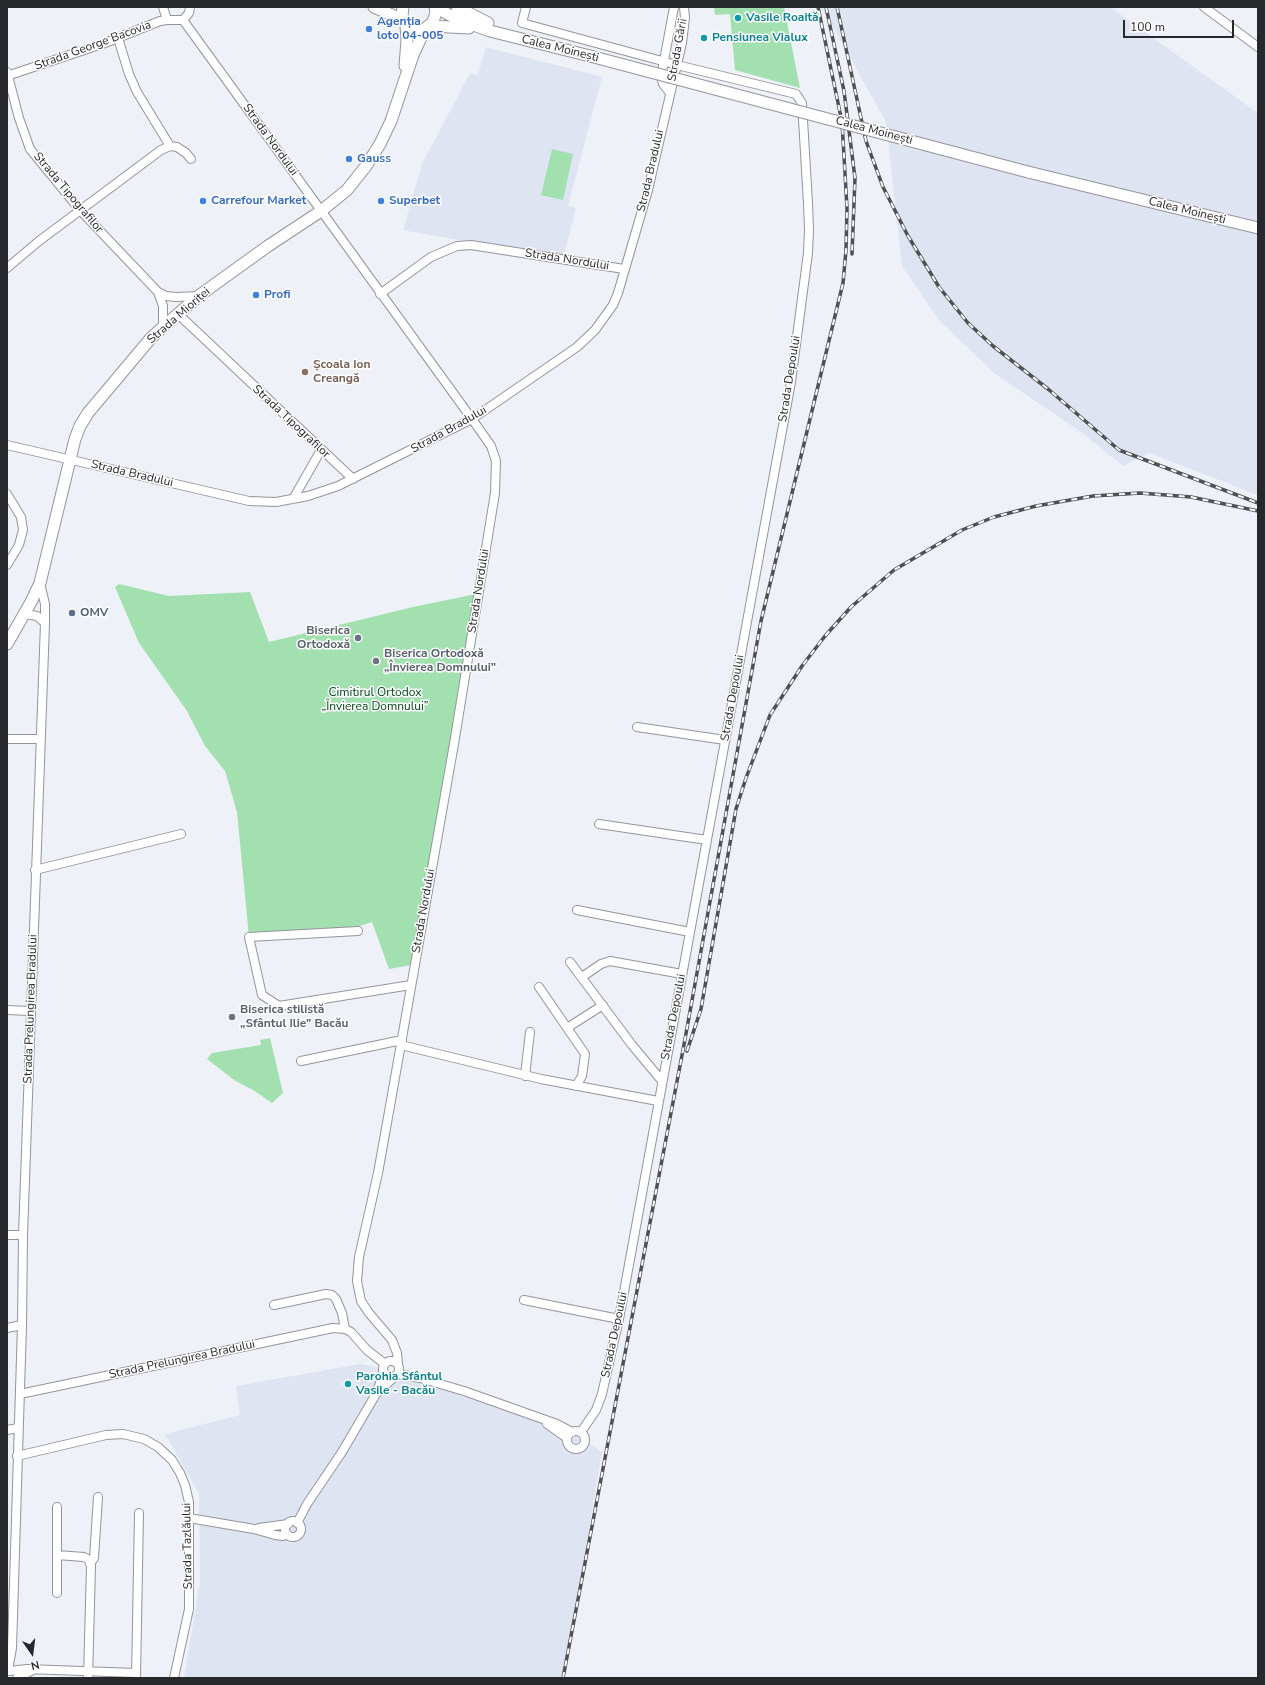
<!DOCTYPE html>
<html>
<head>
<meta charset="utf-8">
<style>
	body { margin:0 }
	#map { position:relative; width:1265px; height:1685px; overflow:hidden; background:#eef1f8; font-family:"Nunito Sans",sans-serif }
	canvas { display:block }
	.frame { position:absolute; inset:0; border:8px solid #27282b; pointer-events:none }
	.north { position:absolute; left:12px; top:1633px; width:40px; height:40px; -webkit-text-stroke:3px #fefefe; paint-order:stroke; rotate:166deg; font-size:11px; font-weight:700; line-height:16px; text-align:center; color:#27282b }
	.north::after { content:''; display:block; margin:auto; width:14px; height:18px; background:#27282b; clip-path:polygon(50% 0,100% 100%,50% 72%,0 100%) }
	.scale { position:absolute; left:1123px; top:20px; width:111px; height:18px; box-sizing:border-box; border:2px solid #27282b; border-top:0; padding-left:5px; font-size:12px; line-height:14px; white-space:nowrap; color:#27282b; -webkit-text-stroke:3px #fefefe; paint-order:stroke }
</style>
</head>
<body>
<div id="map">
<canvas width="1265" height="1685"></canvas>
<div class="frame"></div>
<div class="north">N</div>
<div class="scale">100 m</div>
</div>
<script>
const g = document.querySelector('canvas').getContext('2d');
g.lineJoin = 'round';
function fill(path, color) {
  g.fillStyle = color;
  g.fill(path, 'evenodd');
}
function shape(rows) {
  const path = new Path2D();
  for (const r of rows) {
    if (r.length === 3) {
      path.moveTo(r[0] + r[2], r[1]);
      path.arc(r[0], r[1], r[2], 0, 2 * Math.PI);
      continue;
    }
    path.moveTo(r[0], r[1]);
    for (let i = 2; i < r.length; i += 2) path.lineTo(r[i], r[i + 1]);
  }
  return path;
}
function stroke(path, color, width, dash) {
  g.strokeStyle = color;
  g.lineWidth = width;
  g.lineCap = dash ? 'butt' : 'round';
  g.setLineDash(dash || []);
  g.stroke(path);
}
function write(font, color, halo, rows, align = 'center') {
  g.font = font + ' "Nunito Sans",sans-serif';
  g.lineWidth = 3;
  g.setLineDash([]);
  g.textBaseline = 'middle';
  g.strokeStyle = halo;
  g.fillStyle = color;
  for (const [text, x, y, turn = 0] of rows) {
    g.save();
    g.translate(x, y);
    g.rotate((+turn || 0) * Math.PI / 180);
    g.textAlign = isNaN(turn) ? turn : align;
    if (halo) g.strokeText(text, 0, 0);
    g.fillText(text, 0, 0);
    g.restore();
  }
}
fill(shape([
	[819,7,1110,7,1258,113,1258,495,1149,453,1123,466,1081,432,994,373,938,319,902,266,886,122,827,16],
	[486,47,602,77,568,206,576,208,563,259,403,230,422,164,470,73,478,75],
	[360,1364,381,1368,579,1436,602,1452,564,1678,184,1678,200,1582,199,1494,165,1434,240,1415,236,1386]
]), '#dfe4f3');
fill(shape([
	[714,7,784,7,800,88,735,70,730,14,715,15],
	[552,149,573,154,563,200,541,195],
	[119,584,169,596,250,592,269,642,413,607,476,594,412,965,389,969,372,922,357,927,358,931,249,937,237,812,225,771,205,746,187,711,139,643,115,587],
	[270,1038,283,1093,272,1103,253,1090,234,1080,207,1059,212,1053,261,1045,260,1040]
]), '#a3e0b0');
const minor = shape([
	[163,7,167,20],
	[526,7,522,23,677,65,796,94,802,103,808,203,809,230,808,253,791,382,619,1319,602,1394,596,1410,581,1432],
	[1204,7,1258,47],
	[183,20,189,13,190,7],
	[118,38,129,74,137,92,170,146],
	[7,72,19,118,30,149,80,210,158,292,163,306,163,327],
	[7,76,105,43,160,21,167,20,183,20,472,419,491,446,496,461,495,493,454,744,390,1106,378,1173,359,1257,357,1281,361,1301,369,1313,392,1340,397,1353,398,1364],
	[670,93,663,84,661,77,674,7],
	[7,268,39,241,161,150,170,146,177,147,186,153,191,159],
	[158,292,166,296,176,297,200,296],
	[380,294,431,257,457,246,471,245,624,269],
	[178,314,353,479],
	[7,445,249,501,276,502,308,496,338,486,472,419,577,347,595,330,613,305,618,293,648,190,682,43,685,18,684,7],
	[7,494,21,517,23,530,19,545,7,565],
	[293,499,321,450],
	[25,614,37,616,45,623],
	[637,727,725,740],
	[7,739,40,739],
	[599,824,707,840],
	[35,870,181,834],
	[577,910,690,932],
	[358,931,249,937,262,995,279,1006,411,985],
	[570,962,632,1045,662,1081],
	[582,977,601,964,610,961,682,974],
	[539,987,585,1054,582,1076,576,1086],
	[7,1010,30,1011],
	[567,1028,603,1005],
	[401,1045,541,1079,658,1101],
	[301,1061,402,1040],
	[525,1076,530,1032],
	[7,1235,23,1235],
	[524,1300,619,1319],
	[274,1305,326,1294,332,1295,336,1299,342,1313,345,1329],
	[7,1328,22,1325],
	[345,1329,351,1332,367,1350,385,1364],
	[391,1369,8],
	[398,1374,420,1378,464,1391,557,1424,572,1432],
	[20,1394,333,1328,345,1329],
	[376,1394,384,1372],
	[547,1424,567,1438],
	[7,1430,18,1428],
	[576,1440,9],
	[17,1456,106,1435,123,1434,144,1439,158,1447,172,1460,180,1473,185,1485,189,1502,189,1609,174,1678],
	[189,1518,254,1529,275,1535,283,1536,287,1534],
	[293,1529,8],
	[297,1523,307,1504,342,1452,376,1394,395,1376],
	[259,1528,288,1524],
	[57,1555,84,1557,89,1560,91,1566,88,1678],
	[90,1564,94,1558,98,1497],
	[57,1593,57,1507],
	[8,1670,12,1648,22,1325,23,1235,45,623,45,604,40,583],
	[9,1671,27,1669,136,1673],
	[17,1678,33,1670],
	[136,1678,139,1513]
]);
const major = shape([
	[374,7,403,20],
	[403,7,402,15,406,25,410,28,420,30,425,29,433,22,436,12,435,7],
	[435,7,457,19,490,31,590,56],
	[457,7,488,23],
	[430,26,469,28],
	[405,66,407,40,406,25],
	[1028,172,1258,228],
	[7,644,31,602,40,583,75,439,80,426,88,413,151,338,163,327,200,295,268,246,321,211,347,190,366,166,380,144,391,121,413,55,425,29]
]);
stroke(minor, '#93959c', 10);
stroke(major, '#93959c', 13);
stroke(minor, '#fff', 8);
stroke(major, '#fff', 11);
const rail = shape([
	[826,7,844,91,855,178,852,254],
	[837,7,866,141,883,187,908,236,939,287,968,323,993,346,1048,389,1119,450,1258,503],
	[687,1051,701,1009,736,809,746,778,770,715,802,666,825,636,851,607,894,570,962,530,994,517,1036,506,1093,496,1140,493,1191,497,1258,511],
	[563,1678,683,1050,761,621,843,283,846,250,847,208,842,122,818,7]
]);
stroke(rail, '#4f5054', 3.5);
stroke(rail, '#fefefe', 2, [6]);
const majorBridge = shape([
	[590,56,1028,172]
]);
stroke(majorBridge, '#93959c', 13, []);
stroke(majorBridge, '#fff', 11);
for (const [x, y, r, color] of [
	[738,18,4,"#0f9aa8"],
	[369,29,4,"#3f7fe0"],
	[704,38,4,"#0f9aa8"],
	[349,159,4,"#3f7fe0"],
	[203,201,4,"#3f7fe0"],
	[381,201,4,"#3f7fe0"],
	[256,295,4,"#3f7fe0"],
	[305,372,4,"#8d6e63"],
	[72,613,4,"#5c6f8a"],
	[358,638,4,"#6b7280"],
	[376,661,4,"#6b7280"],
	[232,1017,4,"#6b7280"],
	[348,1384,4,"#0f9aa8"]
]) {
  const dot = new Path2D();
  dot.arc(x, y, r, 0, 2 * Math.PI);
  g.fillStyle = color;
  g.fill(dot);
  stroke(dot, '#fefefe', 1.5);
}
write('bold 12px', '#0d838f', '#fefefe', [
	["Vasile Roaită",746,18],
	["Pensiunea Vialux",712,38],
	["Parohia Sfântul",356,1377],
	["Vasile - Bacău",356,1391]
], 'left');
write('bold 12px', '#366cbe', '#fefefe', [
	["Agenția",377,22],
	["loto 04-005",377,36],
	["Gauss",357,159],
	["Carrefour Market",211,201],
	["Superbet",389,201],
	["Profi",264,295]
], 'left');
write('12px', '#27282b', '#fefefe', [
	["Strada George Bacovia",93,46,-20],
	["Calea Moinești",560,49,14],
	["Strada Gării",678,50,-80],
	["Calea Moinești",874,131,15],
	["Strada Nordului",270,140,54],
	["Strada Bradului",651,171,-77],
	["Strada Tipografilor",68,193,50],
	["Calea Moinești",1187,211,14],
	["Strada Nordului",567,260,9],
	["Strada Mioriței",179,316,-41],
	["Strada Depoului",790,379,-81],
	["Strada Tipografilor",291,422,43],
	["Strada Bradului",449,430,-29],
	["Strada Bradului",132,474,13],
	["Strada Nordului",479,591,-81],
	["Strada Depoului",733,698,-80],
	["Strada Nordului",424,911,-80],
	["Strada Prelungirea Bradului",31,1009,-88],
	["Strada Depoului",674,1017,-79],
	["Strada Depoului",615,1335,-78],
	["Strada Prelungirea Bradului",182,1360,-12],
	["Strada Tazlăului",188,1546,-91]
]);
write('bold 12px', '#785e54', '#fefefe', [
	["Școala Ion",313,365],
	["Creangă",313,379]
], 'left');
write('bold 12px', '#4e5e75', '#fefefe', [
	["OMV",80,613]
], 'left');
write('bold 12px', '#5b616d', '#fefefe', [
	["Biserica",350,631,"right"],
	["Ortodoxă",350,645,"right"],
	["Biserica Ortodoxă",384,654],
	["„Învierea Domnului”",384,668],
	["Biserica stilistă",240,1010],
	["„Sfântul Ilie” Bacău",240,1024]
], 'left');
write('12px', '#03451d', '#fefefe', [
	["Cimitirul Ortodox",375,693],
	["„Învierea Domnului”",375,707]
]);
</script>
</body>
</html>
